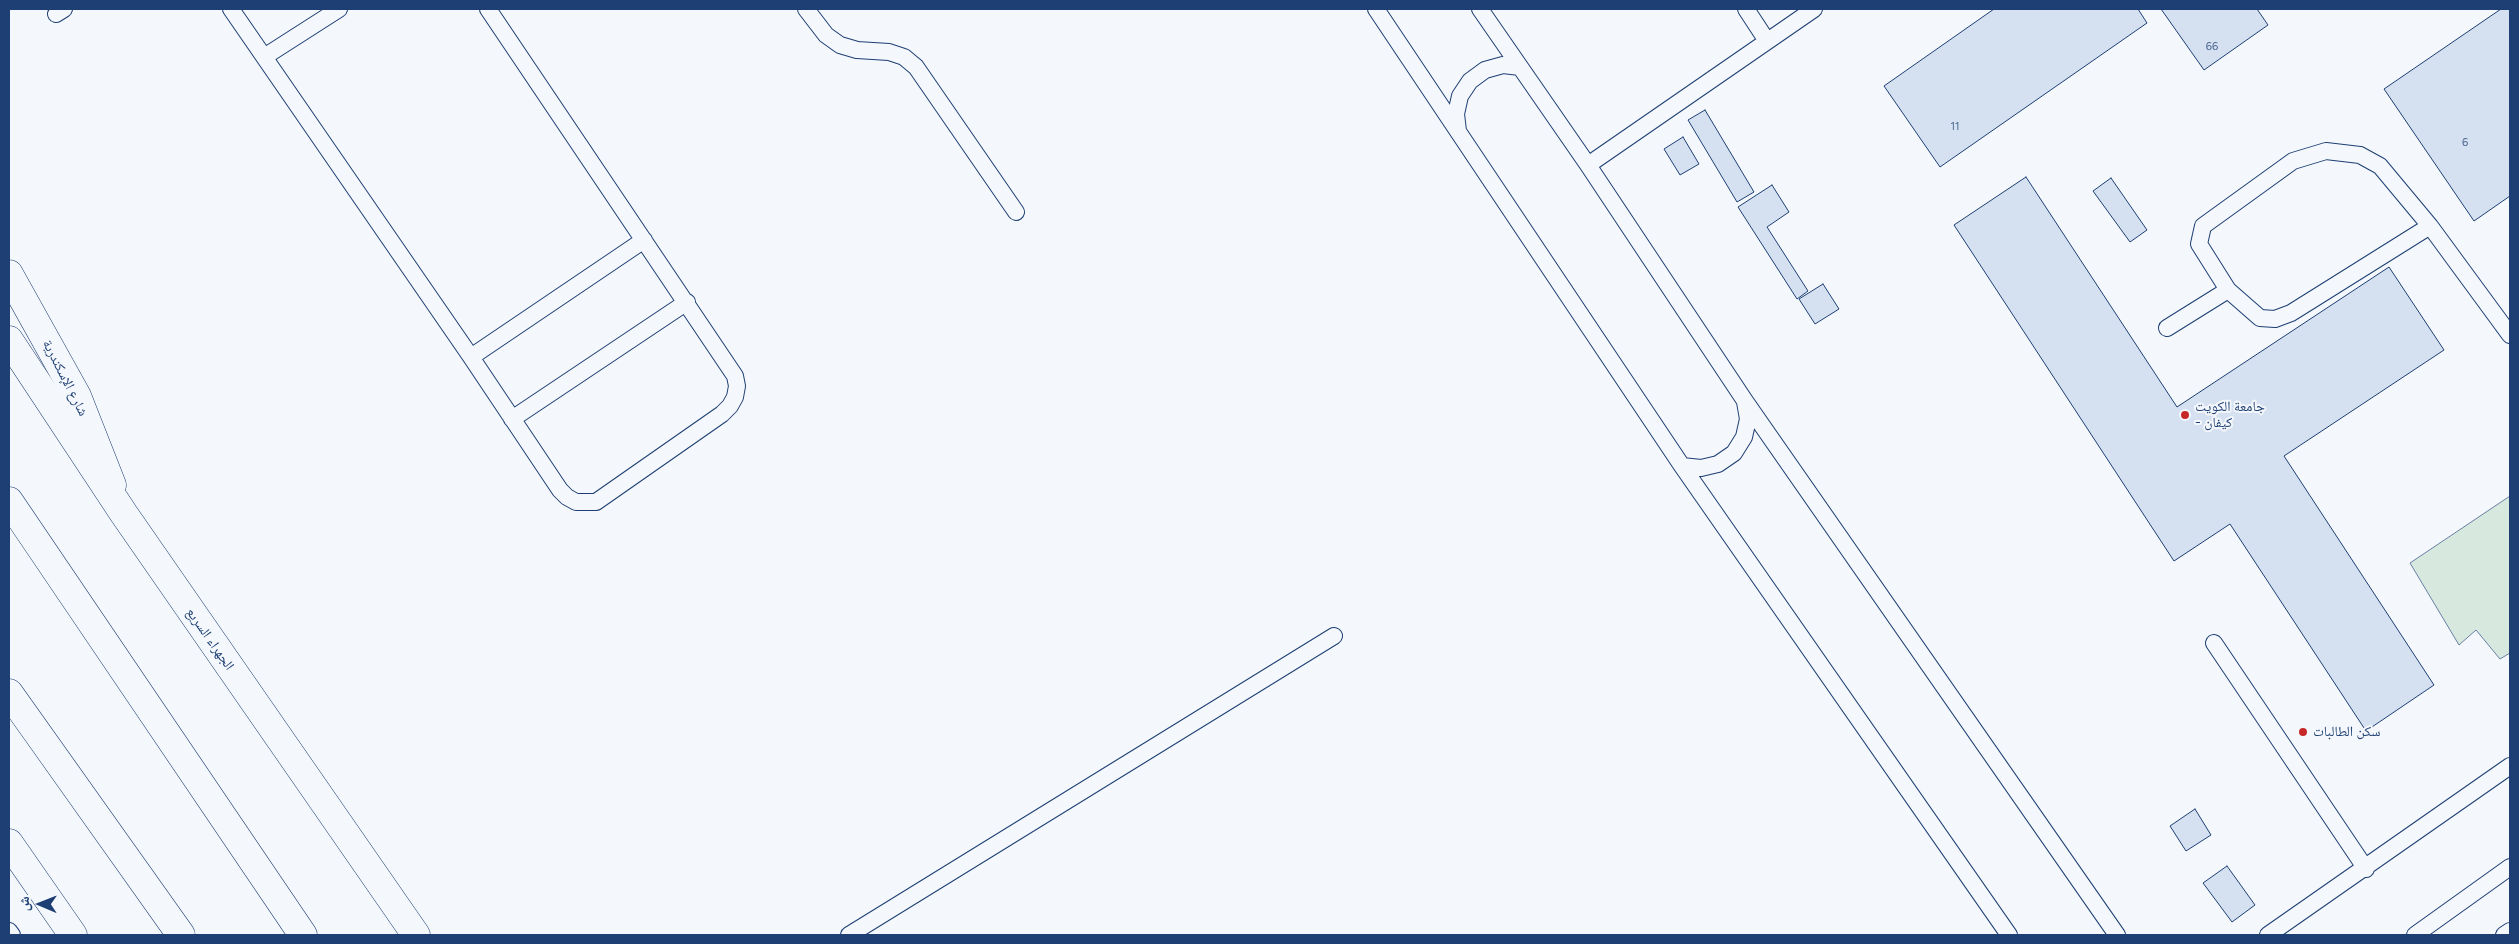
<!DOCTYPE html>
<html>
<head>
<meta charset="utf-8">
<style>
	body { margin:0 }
	#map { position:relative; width:2519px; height:944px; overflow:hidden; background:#f4f7fb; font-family:Figtree,"Noto Naskh Arabic",sans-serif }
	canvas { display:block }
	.frame { position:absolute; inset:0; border:10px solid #1d3f73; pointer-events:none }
	.north { position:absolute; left:15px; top:879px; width:50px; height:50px; -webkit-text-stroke:4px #f4f7fb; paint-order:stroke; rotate:271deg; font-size:14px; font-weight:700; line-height:20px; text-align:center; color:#1d3f73 }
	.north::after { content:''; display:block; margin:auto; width:18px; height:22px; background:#1d3f73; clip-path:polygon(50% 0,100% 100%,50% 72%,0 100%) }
</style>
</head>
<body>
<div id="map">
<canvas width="2519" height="944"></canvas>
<div class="frame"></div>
<div class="north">ش</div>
</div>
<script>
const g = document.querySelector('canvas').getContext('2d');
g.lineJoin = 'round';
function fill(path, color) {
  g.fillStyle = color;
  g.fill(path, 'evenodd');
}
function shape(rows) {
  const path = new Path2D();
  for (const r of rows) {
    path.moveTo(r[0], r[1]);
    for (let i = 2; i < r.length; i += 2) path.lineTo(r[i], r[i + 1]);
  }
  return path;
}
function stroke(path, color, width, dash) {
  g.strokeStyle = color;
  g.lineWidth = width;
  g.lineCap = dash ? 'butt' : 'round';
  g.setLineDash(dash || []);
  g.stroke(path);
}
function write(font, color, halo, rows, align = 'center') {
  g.font = font + ' Figtree,"Noto Naskh Arabic",sans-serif';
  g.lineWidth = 4;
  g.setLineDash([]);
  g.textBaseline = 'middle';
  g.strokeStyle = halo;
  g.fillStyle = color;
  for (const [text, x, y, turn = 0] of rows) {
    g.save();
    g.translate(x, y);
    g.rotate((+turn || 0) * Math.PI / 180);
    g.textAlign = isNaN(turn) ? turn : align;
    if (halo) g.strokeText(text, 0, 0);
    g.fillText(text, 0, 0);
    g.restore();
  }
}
const green = shape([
	[2510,496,2510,653,2500,659,2476,630,2459,645,2410,563,2510,496]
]);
fill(green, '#d7e8df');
stroke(green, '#687fa3', 1);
const building = shape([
	[1994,9,2138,9,2147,23,1940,167,1884,86,1994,9],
	[2161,9,2257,9,2268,25,2204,70,2161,9],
	[2501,9,2510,9,2510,196,2474,221,2384,89,2501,9],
	[1705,110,1754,192,1737,202,1688,120,1705,110],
	[1683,137,1699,164,1680,175,1664,149,1683,137],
	[2026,177,2177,407,2389,267,2444,350,2284,456,2434,685,2366,731,2230,524,2174,561,1954,225,2026,177],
	[2111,178,2147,230,2130,242,2093,191,2111,178],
	[1772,185,1789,212,1767,227,1808,291,1797,299,1738,207,1772,185],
	[1823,284,1839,309,1815,324,1799,299,1823,284],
	[2195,809,2211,835,2186,851,2170,826,2195,809],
	[2227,866,2255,905,2232,922,2203,883,2227,866]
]);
fill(building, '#d5e0f0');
stroke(building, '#1d3f73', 1);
const lane = shape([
	[231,9,471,357,560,490,567,497,576,502,596,502,722,414,730,406,735,397,737,386,735,376,488,9],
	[806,9,826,35,840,45,857,50,889,52,904,57,916,67,1016,212],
	[1376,9,1682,466,2009,935],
	[1480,9,1588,165,1745,401,2117,935],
	[1746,9,1767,41],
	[56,14,64,9],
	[264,57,339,9],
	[1458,131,1456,114,1460,96,1470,81,1485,70,1503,65,1520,67],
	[1588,165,1814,9],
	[2430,226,2291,313,2275,319,2260,318,2228,290,2199,244,2203,226,2293,161,2326,151,2360,155,2380,166,2430,226,2510,335],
	[2167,328,2228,290],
	[471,357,644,240],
	[512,419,687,302],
	[1682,466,1701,468,1718,464,1734,453,1744,437,1748,419,1745,402],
	[2214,643,2366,869],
	[9,931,12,935],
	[849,935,1334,636],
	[2268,935,2510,766],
	[2415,935,2510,867],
	[2504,935,2510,931]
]);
const secondary = shape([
	[9,274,77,396,112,485]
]);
const primary = shape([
	[9,340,124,514,416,935],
	[9,843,73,935]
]);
const highway = shape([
	[9,501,303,935],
	[9,693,181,935]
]);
stroke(lane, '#1d3f73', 18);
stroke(secondary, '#1d3f73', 29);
stroke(primary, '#1d3f73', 29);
stroke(highway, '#1d3f73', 29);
stroke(lane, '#f4f7fb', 16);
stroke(secondary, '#f4f7fb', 28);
stroke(primary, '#f4f7fb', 28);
stroke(highway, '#f4f7fb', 28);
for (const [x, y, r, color] of [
	[2185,415,5,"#c62828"],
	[2303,732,5,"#c62828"]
]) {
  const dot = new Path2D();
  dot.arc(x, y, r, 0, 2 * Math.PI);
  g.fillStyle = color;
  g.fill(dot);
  stroke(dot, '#f4f7fb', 2);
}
write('11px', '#4b6792', null, [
	["66",2212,47],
	["11",1955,127],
	["6",2465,143]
]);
write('14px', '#1d3f73', '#f4f7fb', [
	["شارع الإسكندرية",65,378,63],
	["الجهراء السريع",210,639,55]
]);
write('14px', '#1d3f73', '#f4f7fb', [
	["جامعة الكويت",2195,407],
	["- كيفان",2195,423],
	["سكن الطالبات",2313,732]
], 'left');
</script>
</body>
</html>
